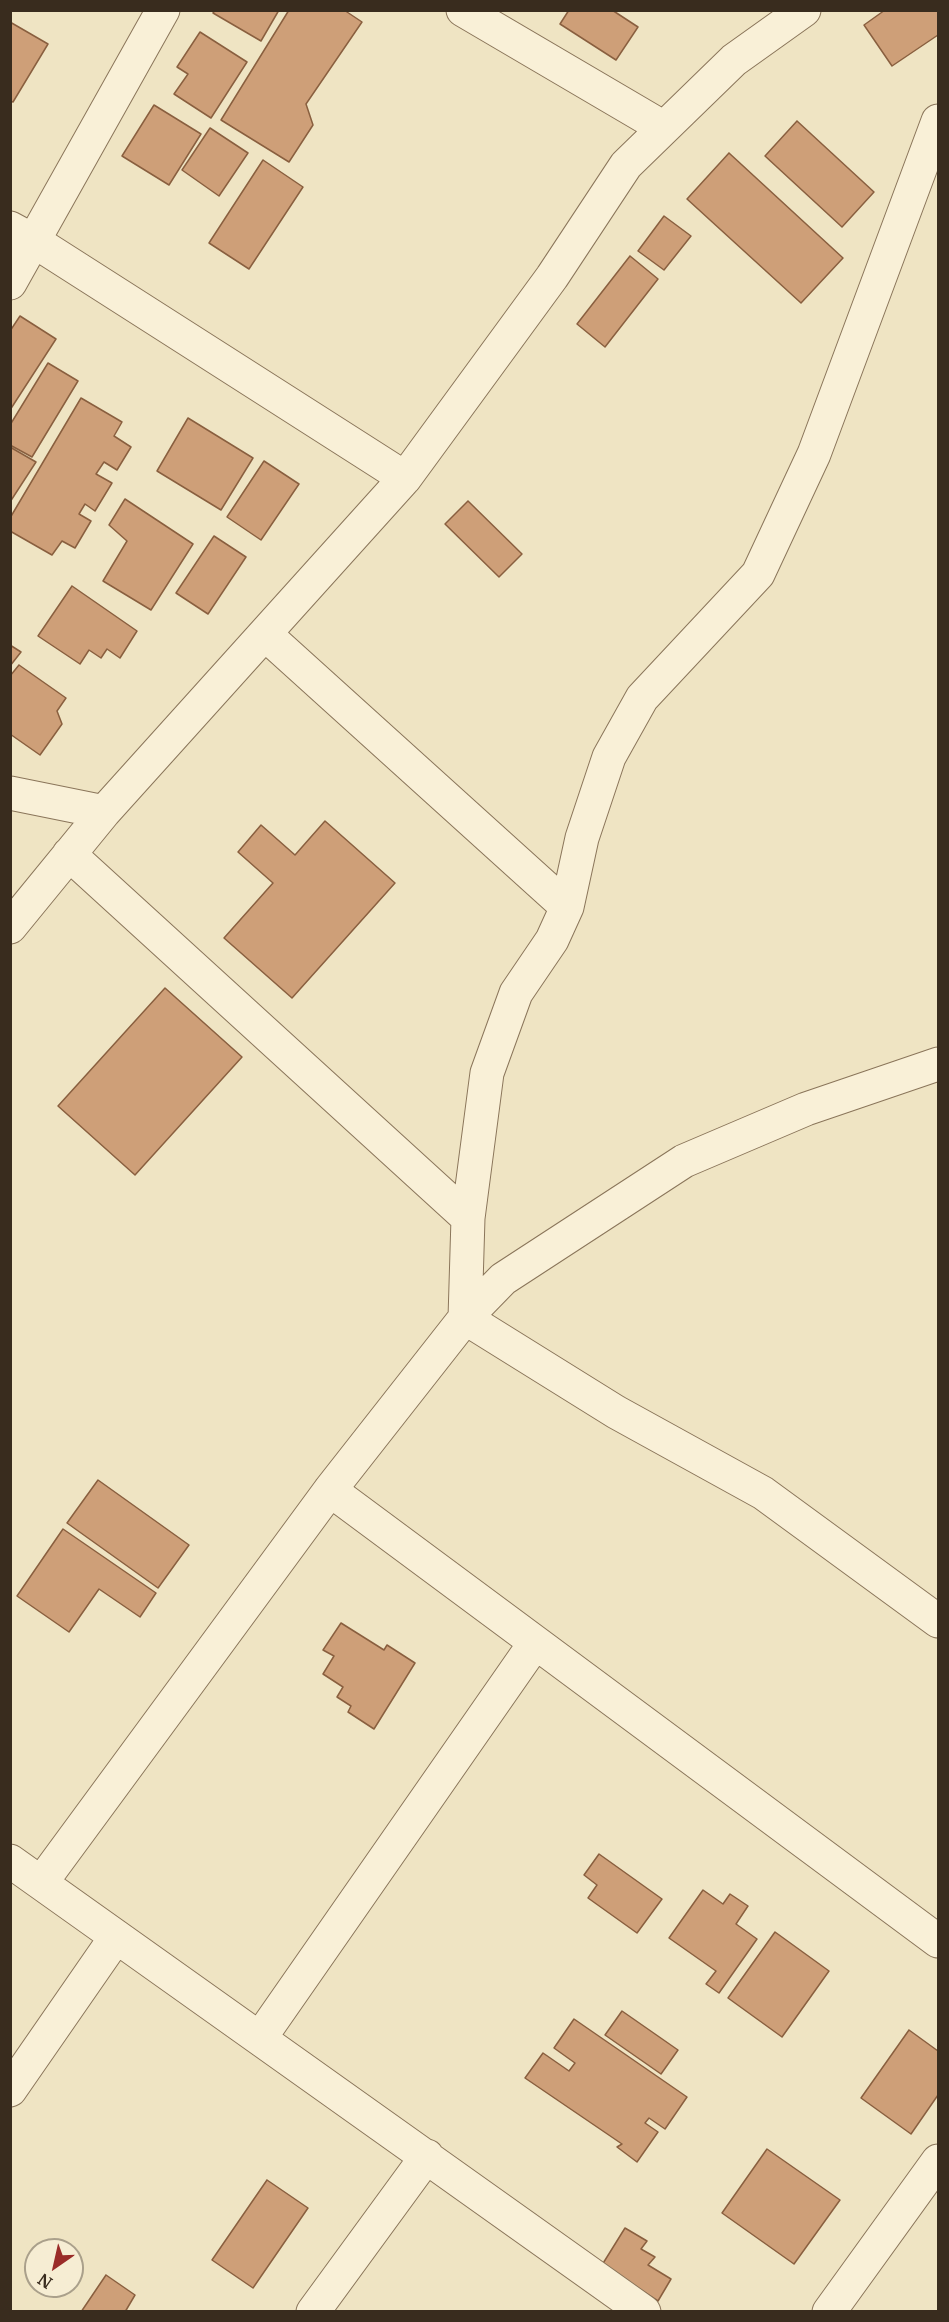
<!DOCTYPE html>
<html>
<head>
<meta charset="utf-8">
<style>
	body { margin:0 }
	#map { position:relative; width:949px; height:2322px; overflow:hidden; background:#efe4c3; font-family:Merriweather,serif }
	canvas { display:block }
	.frame { position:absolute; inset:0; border:12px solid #392c1e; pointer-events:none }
	.north { position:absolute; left:24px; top:2238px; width:60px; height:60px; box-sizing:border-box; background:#f6edd3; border:2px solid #aaa08b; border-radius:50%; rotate:214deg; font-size:16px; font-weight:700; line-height:24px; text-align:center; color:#392c1e }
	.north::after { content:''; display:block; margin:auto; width:21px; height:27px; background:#9a2c28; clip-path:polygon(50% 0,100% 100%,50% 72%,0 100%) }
</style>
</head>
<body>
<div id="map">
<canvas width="949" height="2322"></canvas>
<div class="frame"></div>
<div class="north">N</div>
</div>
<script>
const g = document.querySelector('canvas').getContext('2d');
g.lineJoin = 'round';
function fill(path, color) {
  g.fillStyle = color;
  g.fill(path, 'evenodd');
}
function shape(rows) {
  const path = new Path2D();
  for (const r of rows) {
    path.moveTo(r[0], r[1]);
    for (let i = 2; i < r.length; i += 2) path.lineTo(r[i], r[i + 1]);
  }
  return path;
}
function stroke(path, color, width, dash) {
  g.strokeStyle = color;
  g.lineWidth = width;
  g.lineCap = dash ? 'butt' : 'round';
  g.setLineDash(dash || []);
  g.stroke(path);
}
const building = shape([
	[215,10,279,10,261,41,213,13,215,10],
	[289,10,344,10,362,22,306,104,313,125,289,162,221,120,289,10],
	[569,10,612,10,638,27,616,60,560,24,569,10],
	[885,10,938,10,938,35,892,66,864,25,885,10],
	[10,22,48,44,13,102,10,101,10,22],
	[200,32,247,62,211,118,174,94,188,74,177,67,200,32],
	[154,105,201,134,169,185,122,156,154,105],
	[797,121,874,192,842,227,765,156,797,121],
	[210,128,248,153,219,196,182,170,210,128],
	[729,153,843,258,801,303,687,199,729,153],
	[263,160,303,187,249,269,209,243,263,160],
	[664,216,691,236,664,270,638,251,664,216],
	[630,256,658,279,605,347,577,324,630,256],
	[20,316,56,339,10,410,10,331,20,316],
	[48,363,78,381,32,457,10,445,10,425,48,363],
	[81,398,122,422,114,436,131,447,117,470,104,462,96,474,112,483,95,511,85,504,79,514,91,521,75,548,62,541,52,555,10,531,10,518,81,398],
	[188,418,253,458,221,510,157,471,188,418],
	[10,447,36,462,10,502,10,447],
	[264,461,299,484,261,540,227,517,264,461],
	[125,499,193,544,151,610,103,581,127,541,109,525,125,499],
	[468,501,522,554,499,577,445,524,468,501],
	[214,536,246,557,208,614,176,593,214,536],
	[72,586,137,631,120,658,107,649,101,658,89,650,80,664,38,636,72,586],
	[10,645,21,652,10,666,10,645],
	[19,665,66,698,57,711,62,724,40,755,10,734,10,676,19,665],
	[325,821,395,883,292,998,224,938,273,883,238,852,261,825,295,855,325,821],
	[165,988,242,1057,135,1175,58,1106,165,988],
	[98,1480,189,1545,158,1588,67,1523,98,1480],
	[63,1529,156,1593,140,1617,99,1589,69,1632,17,1596,63,1529],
	[341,1623,384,1650,387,1645,415,1663,374,1729,348,1712,351,1706,337,1697,343,1687,323,1674,334,1656,323,1650,341,1623],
	[599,1854,662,1899,637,1933,588,1898,597,1885,584,1875,599,1854],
	[703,1890,723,1904,730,1894,748,1906,736,1924,757,1939,719,1993,706,1984,716,1971,669,1938,703,1890],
	[775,1932,829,1971,782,2037,728,1998,775,1932],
	[622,2011,678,2050,661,2074,605,2035,622,2011],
	[574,2019,687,2097,665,2129,649,2118,645,2123,658,2132,637,2162,617,2147,622,2144,525,2078,543,2053,569,2071,575,2063,554,2048,574,2019],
	[909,2030,938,2051,938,2095,911,2134,861,2098,909,2030],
	[767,2149,840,2200,794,2264,722,2213,767,2149],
	[267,2180,308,2208,253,2288,212,2260,267,2180],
	[625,2228,647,2241,641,2249,655,2257,648,2265,671,2279,658,2301,602,2265,625,2228],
	[106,2275,135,2295,125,2312,81,2312,106,2275]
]);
fill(building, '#ce9f78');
stroke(building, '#895f3f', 1.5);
const minor = shape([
	[463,10,664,128],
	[938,121,814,454,758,574,642,698,609,757,582,838,567,907,552,940,516,993,487,1073,468,1218,465,1318,616,1412,763,1493,938,1621],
	[10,228,34,241,405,478],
	[10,283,163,10],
	[265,634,567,907],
	[10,793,104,812],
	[69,854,468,1218],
	[10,927,104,812,405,478,552,277,626,165,734,60,804,10],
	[330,1490,938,1941],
	[10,1861,644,2312],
	[41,1883,330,1490,465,1318,503,1279,684,1161,806,1109,938,1064],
	[260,2038,535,1643],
	[10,2090,116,1937],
	[313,2312,427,2156],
	[829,2312,938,2161]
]);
stroke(minor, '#8a755a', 35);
stroke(minor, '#f9f0d7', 33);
</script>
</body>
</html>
